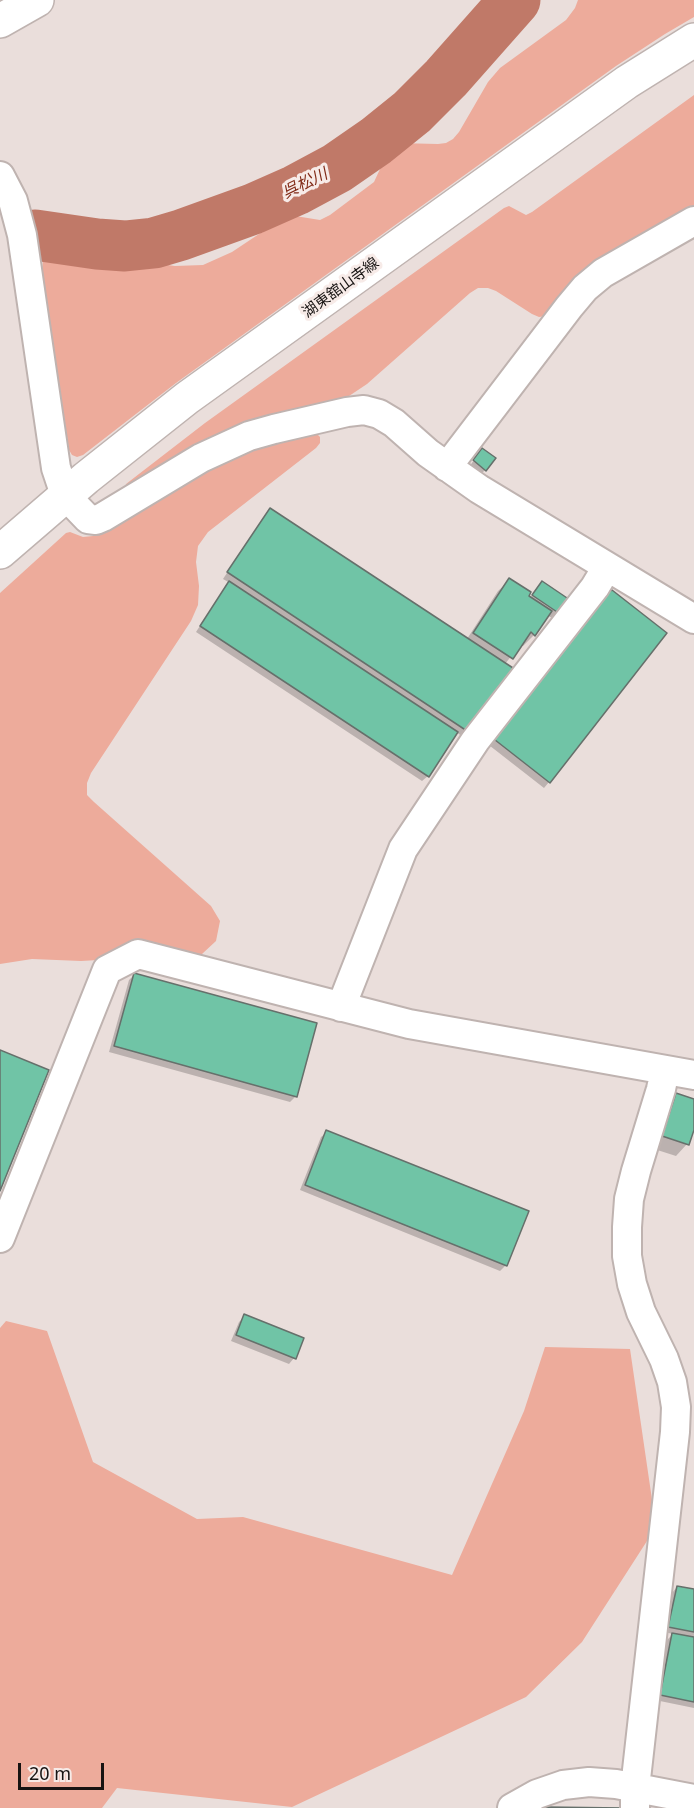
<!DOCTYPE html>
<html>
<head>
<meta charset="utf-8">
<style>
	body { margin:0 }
	#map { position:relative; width:694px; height:1808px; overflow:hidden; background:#eadedb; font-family:"Noto Sans",sans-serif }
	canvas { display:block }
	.scale { position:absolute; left:18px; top:1763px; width:86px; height:27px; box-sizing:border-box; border:3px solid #171312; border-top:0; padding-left:8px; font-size:18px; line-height:21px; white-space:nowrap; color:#171312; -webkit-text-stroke:4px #f7ebe8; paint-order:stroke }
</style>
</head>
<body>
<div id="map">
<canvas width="694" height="1808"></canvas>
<div class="scale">20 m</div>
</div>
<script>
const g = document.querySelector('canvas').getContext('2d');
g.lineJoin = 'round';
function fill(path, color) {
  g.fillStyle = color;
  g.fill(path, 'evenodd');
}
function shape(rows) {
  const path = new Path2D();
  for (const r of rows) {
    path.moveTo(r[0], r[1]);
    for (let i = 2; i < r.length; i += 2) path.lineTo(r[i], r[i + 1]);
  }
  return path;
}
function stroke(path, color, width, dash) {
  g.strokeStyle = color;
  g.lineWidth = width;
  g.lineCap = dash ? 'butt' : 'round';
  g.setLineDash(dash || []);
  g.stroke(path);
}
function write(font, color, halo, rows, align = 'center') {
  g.font = font + ' "Noto Sans","Noto Sans JP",sans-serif';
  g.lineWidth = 6;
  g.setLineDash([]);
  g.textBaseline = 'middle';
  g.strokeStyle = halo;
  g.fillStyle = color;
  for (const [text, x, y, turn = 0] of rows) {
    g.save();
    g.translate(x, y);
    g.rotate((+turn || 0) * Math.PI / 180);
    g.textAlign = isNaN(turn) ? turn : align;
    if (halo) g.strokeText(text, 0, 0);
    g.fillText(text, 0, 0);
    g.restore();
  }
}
fill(shape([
	[578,0,694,0,694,17,665,34,616,66,176,383,83,455,77,457,72,455,69,450,42,271,43,259,49,252,61,250,175,266,203,265,232,252,280,220,289,215,320,220,330,215,374,182,387,154,392,147,397,143,438,144,446,143,453,139,459,132,488,82,500,68,566,20,575,8],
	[694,95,694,208,546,316,539,317,532,314,496,291,488,288,478,288,470,293,367,384,346,398,125,488,126,484,205,423,504,208,509,206,526,215,532,212],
	[316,433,320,437,320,443,316,448,208,532,198,546,196,562,199,586,198,605,191,621,91,773,87,783,87,795,94,802,211,906,220,921,216,941,202,954,81,961,32,959,0,964,0,593,66,533,70,532,83,537,93,536,206,468,252,446],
	[6,1321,47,1331,93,1462,197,1519,243,1517,452,1575,524,1411,545,1347,630,1349,656,1527,582,1642,526,1697,292,1807,117,1788,102,1808,0,1808,0,1328]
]), '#edab9b');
fill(shape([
	[477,456,485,470,480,475,469,467],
	[270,509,467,639,498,591,510,580,530,598,542,583,571,603,557,621,547,615,534,635,523,646,520,645,505,664,463,737,456,732,428,776,422,781,196,632,224,589,230,583,223,579,265,515],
	[594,603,549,782,544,788,485,742],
	[134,975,296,1096,290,1102,109,1052,129,980],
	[677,1095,694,1101,694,1125,687,1144,676,1156,651,1148,665,1107],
	[327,1132,506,1265,500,1271,300,1190,321,1137],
	[245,1316,294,1358,289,1364,231,1341,239,1322],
	[677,1587,694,1591,694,1708,655,1700,667,1640,673,1634,664,1632,672,1593]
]), '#0003');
stroke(shape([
	[35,235,97,244,125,246,154,243,181,235,253,209,296,190,337,168,376,141,412,112,446,78,515,0]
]), '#c07968', 51);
const building = shape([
	[482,448,496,458,486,471,473,460,482,448],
	[270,508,513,668,470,733,227,572,270,508],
	[509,578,531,592,529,596,552,611,535,636,531,632,513,659,473,633,509,578],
	[229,581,458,732,429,777,200,626,229,581],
	[542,581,573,602,563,616,532,595,542,581],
	[612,590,667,633,550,783,490,736,599,596,612,590],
	[134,973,317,1023,297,1097,114,1046,134,973],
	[0,1050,49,1070,0,1191,0,1050],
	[676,1093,694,1099,694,1130,689,1145,662,1136,676,1093],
	[326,1130,529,1211,507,1266,305,1185,326,1130],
	[244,1314,304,1338,296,1359,236,1335,244,1314],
	[677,1586,694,1589,694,1632,668,1627,677,1586],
	[672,1633,694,1637,694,1702,660,1695,672,1633],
	[545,1807,624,1808,545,1808,545,1807]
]);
fill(building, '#70c4a6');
stroke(building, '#66706b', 1.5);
const minor = shape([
	[0,176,13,201,22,235,56,468,65,495,88,519,96,520,103,517,201,458,249,436,274,429,347,412,364,410,379,414,394,423,428,453,479,489,694,619],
	[447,467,569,307,585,288,603,273,694,221],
	[341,1007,403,849,475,741,595,587,607,567],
	[0,1238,107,970,138,954,409,1024,694,1075],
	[512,1808,537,1794,563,1785,589,1782,616,1784,694,1799],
	[635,1808,635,1788,675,1432,676,1407,672,1382,664,1359,641,1312,632,1284,627,1256,627,1227,629,1199,636,1171,661,1089,665,1070]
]);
const major = shape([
	[0,552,86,478,187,398,627,82,694,40]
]);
const highway = shape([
	[0,21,37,0]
]);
stroke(minor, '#bfb3b0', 32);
stroke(major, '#bfb3b0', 36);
stroke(highway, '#bfb3b0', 36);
stroke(minor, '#fff', 28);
stroke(major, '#fff', 33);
stroke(highway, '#fff', 33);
write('15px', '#171312', '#f7ebe8', [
	["湖東舘山寺線",341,288,-36]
]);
write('italic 16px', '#812a17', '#f7ebe8', [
	["呉松川",305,184,-26]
]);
</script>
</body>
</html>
